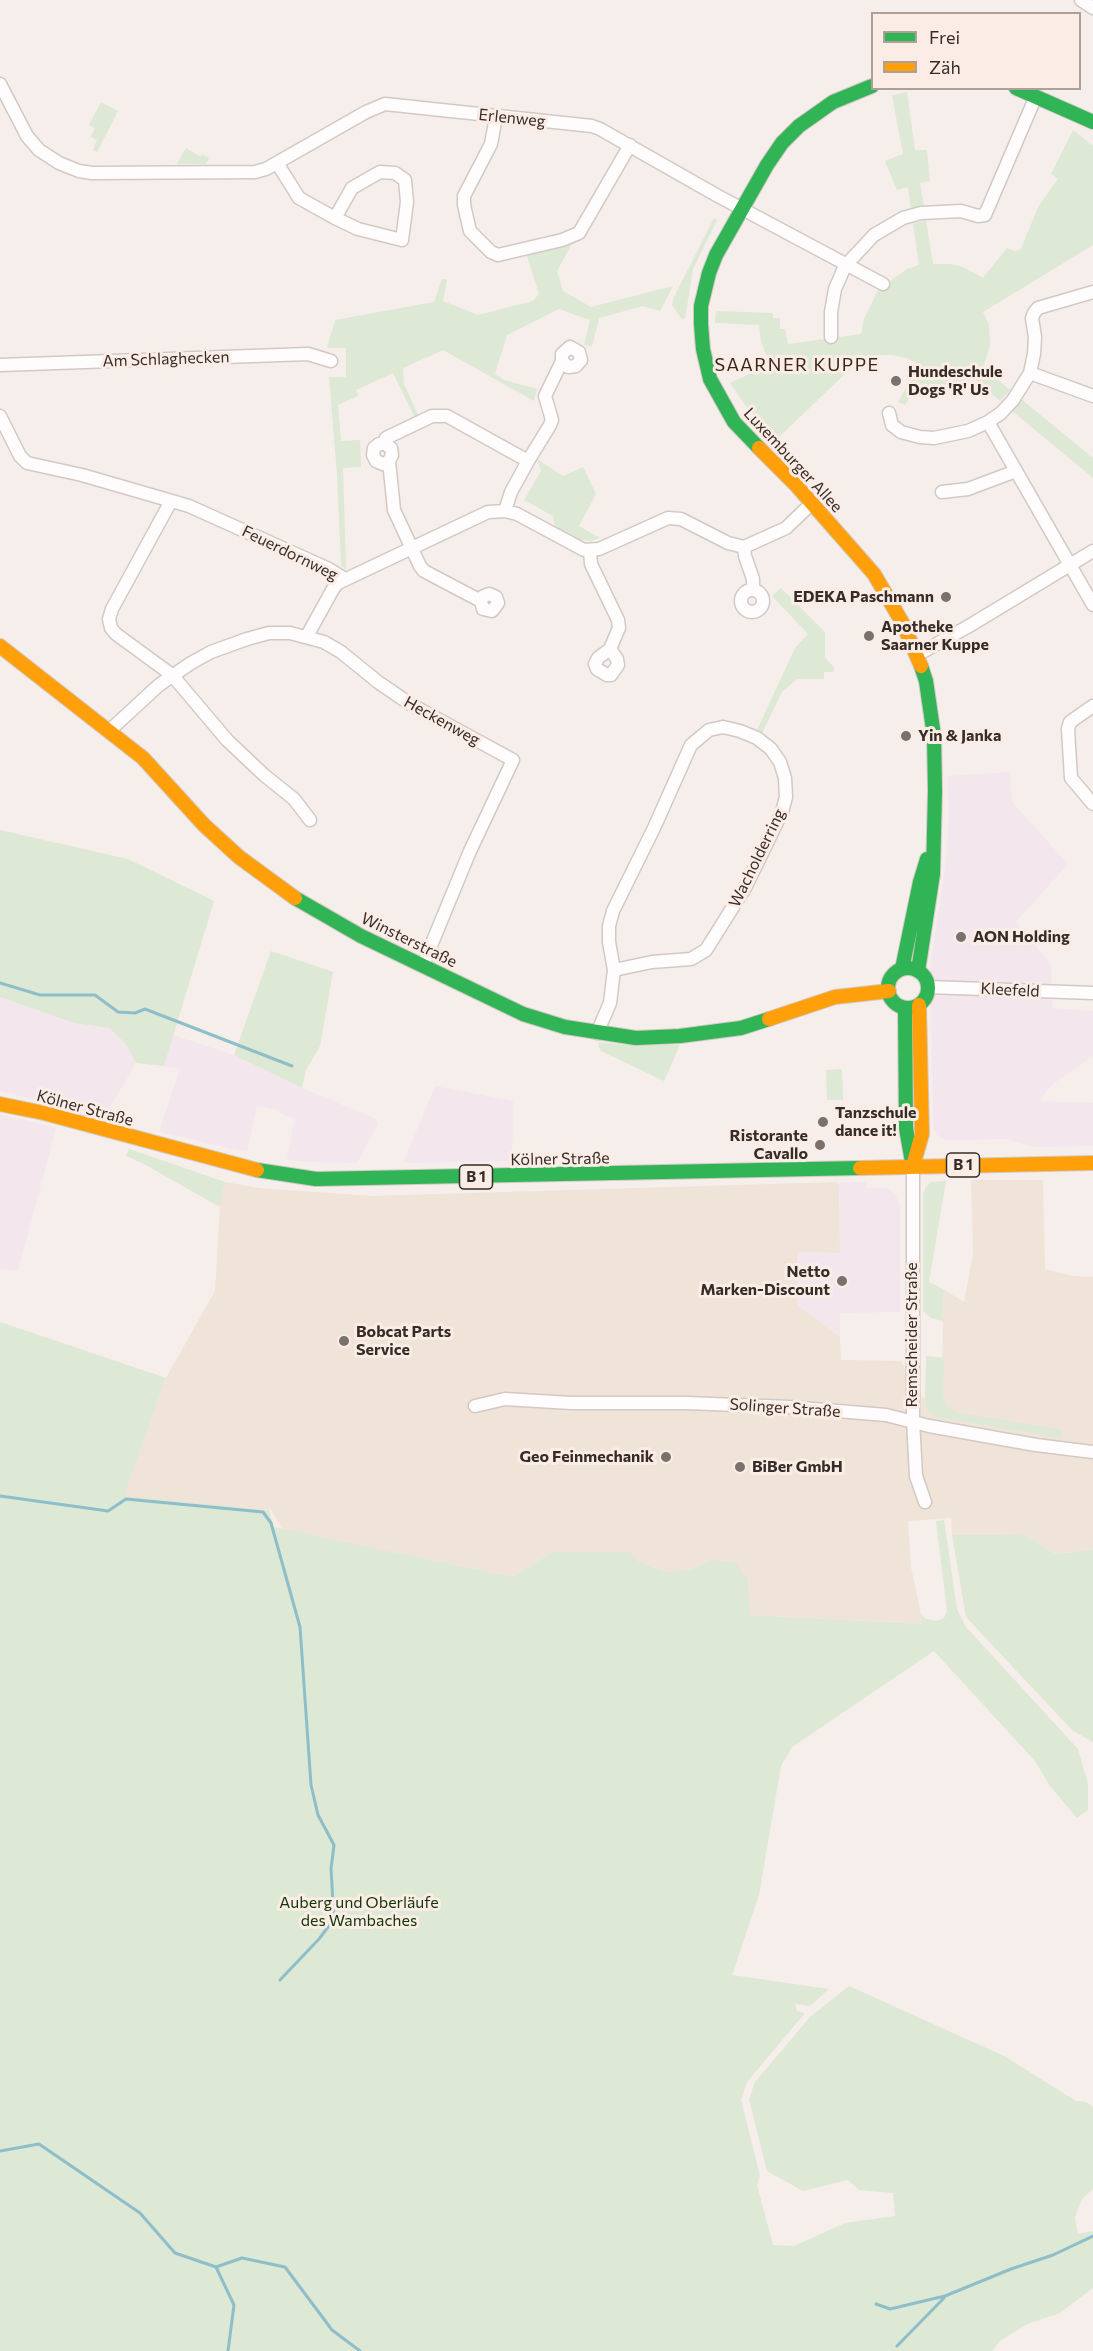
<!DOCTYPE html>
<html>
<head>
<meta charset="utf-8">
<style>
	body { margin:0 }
	#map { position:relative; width:1093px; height:2351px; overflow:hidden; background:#f6eeea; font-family:Commissioner,sans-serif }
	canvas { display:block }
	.legend { position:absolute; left:871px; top:12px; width:210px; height:78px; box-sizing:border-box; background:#fbede5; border:2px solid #aca099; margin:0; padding:8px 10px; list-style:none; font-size:18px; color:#362d28 }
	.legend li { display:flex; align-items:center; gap:12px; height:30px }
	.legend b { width:30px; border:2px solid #aca099 }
</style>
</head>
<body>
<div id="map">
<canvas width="1093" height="2351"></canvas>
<ul class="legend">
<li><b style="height:8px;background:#30b455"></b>Frei</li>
<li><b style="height:8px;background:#ff9f0a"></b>Zäh</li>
</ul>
</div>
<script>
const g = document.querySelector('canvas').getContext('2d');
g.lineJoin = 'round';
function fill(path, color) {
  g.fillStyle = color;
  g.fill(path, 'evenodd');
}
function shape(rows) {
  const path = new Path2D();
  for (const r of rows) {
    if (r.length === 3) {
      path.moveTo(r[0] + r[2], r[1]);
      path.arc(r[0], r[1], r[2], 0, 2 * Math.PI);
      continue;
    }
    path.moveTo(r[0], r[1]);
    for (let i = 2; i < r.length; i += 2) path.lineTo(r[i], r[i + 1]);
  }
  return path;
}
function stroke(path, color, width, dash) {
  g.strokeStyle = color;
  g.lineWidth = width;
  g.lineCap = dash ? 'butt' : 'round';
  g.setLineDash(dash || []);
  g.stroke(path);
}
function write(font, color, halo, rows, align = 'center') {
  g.font = font + ' Commissioner,sans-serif';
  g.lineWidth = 6;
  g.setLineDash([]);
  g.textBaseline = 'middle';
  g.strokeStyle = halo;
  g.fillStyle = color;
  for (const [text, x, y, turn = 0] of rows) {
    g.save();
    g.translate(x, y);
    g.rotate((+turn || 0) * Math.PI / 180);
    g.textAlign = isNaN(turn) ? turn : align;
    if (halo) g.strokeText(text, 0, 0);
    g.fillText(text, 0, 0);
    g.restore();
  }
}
fill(shape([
	[1010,772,1012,802,1068,864,1016,922,1051,965,1053,1008,1093,1011,1093,1056,1053,1084,1038,1101,1093,1103,1093,1146,1033,1147,1007,1139,947,1140,937,1135,933,1127,930,969,945,868,949,820,948,776],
	[0,997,74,1023,109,1028,126,1044,136,1063,105,1116,0,1091],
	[173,1035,234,1055,302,1088,376,1119,378,1124,357,1163,309,1162,287,1159,295,1118,283,1115,278,1110,257,1106,247,1152,159,1132,180,1069,164,1066],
	[435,1086,513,1101,512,1161,403,1163],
	[0,1114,56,1128,18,1271,0,1269],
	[837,1182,866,1182,867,1188,886,1188,895,1194,900,1206,900,1312,840,1313,840,1337,797,1305,797,1252,840,1253,839,1188]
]), '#f4e6ed');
fill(shape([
	[971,1180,1043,1180,1045,1269,1072,1276,1093,1277,1093,1550,1055,1554,1025,1534,952,1535,951,1518,908,1521,911,1567,923,1624,750,1615,748,1579,709,1560,692,1569,667,1572,639,1562,552,1552,513,1577,282,1529,271,1510,123,1498,166,1378,215,1291,220,1207,225,1182,259,1188,371,1196,837,1182,839,1188,840,1253,797,1252,797,1305,840,1337,841,1360,901,1361,923,1398,942,1402,943,1289,964,1302,973,1254]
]), '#f0e4d8');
fill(shape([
	[907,92,915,150,927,150,930,181,920,183,924,206,911,209,908,187,897,190,885,161,903,154,892,95],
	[101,102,118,111,97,152,93,150,97,140,91,137,95,128,89,125],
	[1073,130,1093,146,1093,245,983,312,989,325,990,339,990,347,983,367,1010,390,1000,401,973,378,960,388,943,392,929,392,915,388,905,405,898,402,919,364,906,358,892,355,877,355,862,361,848,371,777,439,748,409,730,383,770,364,761,342,759,325,715,323,716,311,773,313,773,318,780,318,780,329,785,329,788,344,861,334,864,319,878,290,907,269,919,265,913,224,926,220,933,264,952,264,965,268,983,278,1007,248,1015,251,1021,249,1038,207,1058,179,1051,174],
	[186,148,201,157,202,154,209,158,206,164,177,164],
	[714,218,717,220,693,269,685,319,681,318,672,305,674,297],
	[574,240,557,271,563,291,591,307,673,286,660,311,643,306,599,318,592,346,584,345,590,320,559,309,507,335,495,374,504,380,537,389,534,401,443,350,403,368,404,384,419,417,415,418,393,373,356,390,358,396,338,405,341,441,360,440,361,467,343,468,346,570,341,565,337,474,329,377,346,377,346,348,327,348,335,320,434,302,442,279,447,279,443,301,478,315,533,301,539,294,526,253],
	[1021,399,1093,458,1093,478,1011,410],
	[537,459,563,476,583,467,596,494,579,526,600,538,590,541,579,540,555,527,553,516,524,500,541,471],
	[781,588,825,632,825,657,834,668,834,672,824,672,824,679,797,679,782,692,762,733,757,730,795,648,808,634,772,596],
	[0,830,128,859,214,901,164,1066,136,1063,126,1044,109,1028,74,1023,0,997],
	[271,951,333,972,320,1046,306,1070,302,1088,234,1055],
	[599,1042,625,1045,680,1045,664,1081,601,1051,598,1046],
	[842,1069,843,1100,827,1100,826,1070],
	[129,1149,225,1182,220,1207,142,1163,126,1156],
	[946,1181,929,1282,943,1289,943,1321,931,1318,923,1311,923,1194,926,1187,931,1182],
	[0,1322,166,1378,124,1496,269,1510,274,1527,513,1577,552,1552,630,1552,639,1562,667,1572,692,1569,709,1560,735,1562,748,1579,750,1615,922,1624,921,1614,926,1619,936,1621,944,1618,947,1611,936,1521,944,1520,957,1609,966,1627,1078,1749,1088,1784,1088,1810,1077,1818,1050,1786,1035,1761,934,1651,792,1747,781,1766,759,1895,732,1975,829,1989,810,2006,795,2004,797,2011,805,2013,747,2082,741,2100,760,2176,757,2185,773,2245,794,2246,845,2223,895,2216,893,2193,859,2190,848,2180,803,2191,767,2171,749,2099,755,2082,810,2017,849,1986,1004,2056,1076,2101,1086,2102,1093,2107,1093,2189,1081,2200,1075,2218,1078,2234,1093,2231,1093,2288,1060,2313,1027,2324,1000,2341,992,2351,0,2351],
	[926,1356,944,1358,943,1395,946,1406,954,1412,1062,1430,1061,1438,935,1417,928,1411,925,1402],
	[1025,1534,1055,1554,1093,1550,1093,1742,1072,1730,966,1617,952,1535]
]), '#dde8d5');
stroke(shape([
	[0,983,40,995,95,995,118,1012,135,1013,145,1009,292,1066],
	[0,1496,108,1511,126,1499,263,1512,271,1523,300,1627,311,1785,318,1815,334,1845,331,1869,334,1919,319,1939,280,1980],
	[0,2151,39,2144,140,2213,175,2253,216,2267,234,2305,228,2351],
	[216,2267,242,2258,285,2267,332,2330,360,2351],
	[876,2304,890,2309,945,2296,1011,2269,1053,2255,1093,2236],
	[897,2346,944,2298]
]), '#8dbec9', 3);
const street = shape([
	[1081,0,1093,8],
	[0,84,27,136,39,150,59,163,79,171,92,173,255,172,266,169,366,112,385,104,592,126,600,129,718,196,883,284],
	[496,117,491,144,464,196,464,205,470,231,491,252,498,255,562,240,579,233,630,145],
	[277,163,299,198,335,218,358,229,402,240,407,202,405,180,395,173,380,172,352,188,335,218],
	[831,337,831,312,835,289,845,266,874,235,903,218,921,213,961,211,978,216,985,215,1036,96],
	[0,365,308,354,331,361],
	[1030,373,1093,396],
	[889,413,892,425,901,432,920,437,934,438,968,431,988,422,1001,413,1013,400,1030,373,1034,354,1035,337,1032,318,1034,313,1038,308,1093,292],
	[0,416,20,456,27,463,82,475,189,506,329,569,345,579],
	[988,422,1093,605],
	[385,444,386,438,432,416,447,416,528,461,511,492,505,511],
	[389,461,383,464,376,461,373,455,374,448,379,444,385,444,391,448,392,455,389,461,394,510,420,566,424,571,481,601,483,609,492,611,498,603,496,597,489,594,482,597,481,601],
	[528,461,550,425,552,420,545,396,562,361,562,354,570,347,579,352,581,360,576,366,568,367,562,361],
	[942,492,968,489,1016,471],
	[171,501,112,609,109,619,111,628,116,634,172,675,227,740,264,775,294,799,310,820],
	[744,547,745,556,753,579,753,589],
	[590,551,591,564,618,620,619,628,610,649,598,658,595,664,597,669,607,675,611,675,618,665,617,659,610,649],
	[752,601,11],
	[307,636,333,589,338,583,488,512,505,511,517,514,584,550,599,549,668,518,681,519,728,543,744,547,786,528,812,503],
	[917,655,969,626,1093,551],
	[1093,706,1070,722,1068,729,1071,778,1093,804],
	[723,727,740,731,757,738,771,749,780,762,785,778,786,797,782,812,746,886,706,950,691,959,652,962,614,970,609,942,609,926,613,911,654,828,691,745,709,730,723,727],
	[109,731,159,685,191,663,211,652,247,639,269,633,290,633,324,642,341,652,378,682,410,704,513,760,470,851,423,965],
	[928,987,1093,993],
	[597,1033,610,1003,614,970],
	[913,1166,913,1420,916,1476,925,1502],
	[475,1406,505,1399,571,1403,686,1403,789,1407,886,1415,929,1426,1036,1445,1093,1452]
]);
const fast = shape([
	[1016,88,1093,122],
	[759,448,734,422,710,379,703,349,701,324,701,306,709,273,716,255,767,165,782,143,799,126,833,102,872,86],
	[295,898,361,936,523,1014,565,1027,636,1038,680,1036,741,1028,769,1019],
	[908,988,20],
	[902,969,920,882,927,859],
	[918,971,933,874,935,791,934,736,926,681,921,666],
	[905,1008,906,1128,912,1162],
	[257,1170,316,1179,860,1168]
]);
const slow = shape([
	[759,448,795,484,874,574,902,622,921,666],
	[0,646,143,758,204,825,239,857,295,898],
	[769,1019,835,997,889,991],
	[0,1104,44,1113,257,1170],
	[913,1166,922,1134,919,1005],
	[860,1168,1093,1163]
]);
stroke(street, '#d2c9c5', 15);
stroke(fast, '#d2c9c5', 16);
stroke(slow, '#d2c9c5', 16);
stroke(street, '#fefcfc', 12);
stroke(fast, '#30b455', 14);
stroke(slow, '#ff9f0a', 14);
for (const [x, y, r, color] of [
	[896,381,6,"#79716c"],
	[946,597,6,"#79716c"],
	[869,636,6,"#79716c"],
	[906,736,6,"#79716c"],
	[961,937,6,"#79716c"],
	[823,1122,6,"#79716c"],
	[820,1145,6,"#79716c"],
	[842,1281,6,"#79716c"],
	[344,1341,6,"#79716c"],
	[666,1457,6,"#79716c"],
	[740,1467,6,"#79716c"]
]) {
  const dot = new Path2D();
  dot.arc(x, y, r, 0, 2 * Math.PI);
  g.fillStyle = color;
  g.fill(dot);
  stroke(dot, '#fbede5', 2);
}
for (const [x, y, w] of [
	[963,1165,33],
	[476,1177,33]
]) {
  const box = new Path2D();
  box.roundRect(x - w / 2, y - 12, w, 24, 4.5);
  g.fillStyle = '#fbede5';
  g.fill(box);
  stroke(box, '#362d28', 1.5);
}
write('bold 15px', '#362d28', null, [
	["B 1",963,1165],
	["B 1",476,1177]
]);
write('16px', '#362d28', '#fbede5', [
	["Erlenweg",512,118,6],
	["Am Schlaghecken",166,359,-2],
	["Luxemburger Allee",793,460,47],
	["Feuerdornweg",290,553,26],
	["Heckenweg",442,721,29],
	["Wacholderring",757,858,-64],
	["Winsterstraße",409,940,26],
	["Kleefeld",1010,990,3],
	["Kölner Straße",85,1108,15],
	["Kölner Straße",560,1159,-1],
	["Remscheider Straße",912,1335,-90],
	["Solinger Straße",785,1408,4]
]);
write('bold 16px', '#362d28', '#fbede5', [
	["Hundeschule",908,372],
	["Dogs 'R' Us",908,390],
	["EDEKA Paschmann",934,597,"right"],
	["Apotheke",881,627],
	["Saarner Kuppe",881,645],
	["Yin & Janka",918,736],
	["AON Holding",973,937],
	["Tanzschule",835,1113],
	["dance it!",835,1131],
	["Ristorante",808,1136,"right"],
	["Cavallo",808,1154,"right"],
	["Netto",830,1272,"right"],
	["Marken-Discount",830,1290,"right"],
	["Bobcat Parts",356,1332],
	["Service",356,1350],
	["Geo Feinmechanik",654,1457,"right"],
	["BiBer GmbH",752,1467]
], 'left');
write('16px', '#0f3605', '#fbede5', [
	["Auberg und Oberläufe",359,1903],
	["des Wambaches",359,1921]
]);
g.letterSpacing = '1.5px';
write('18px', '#38261c', '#fbede5', [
	["SAARNER KUPPE",797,365]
]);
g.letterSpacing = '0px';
</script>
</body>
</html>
